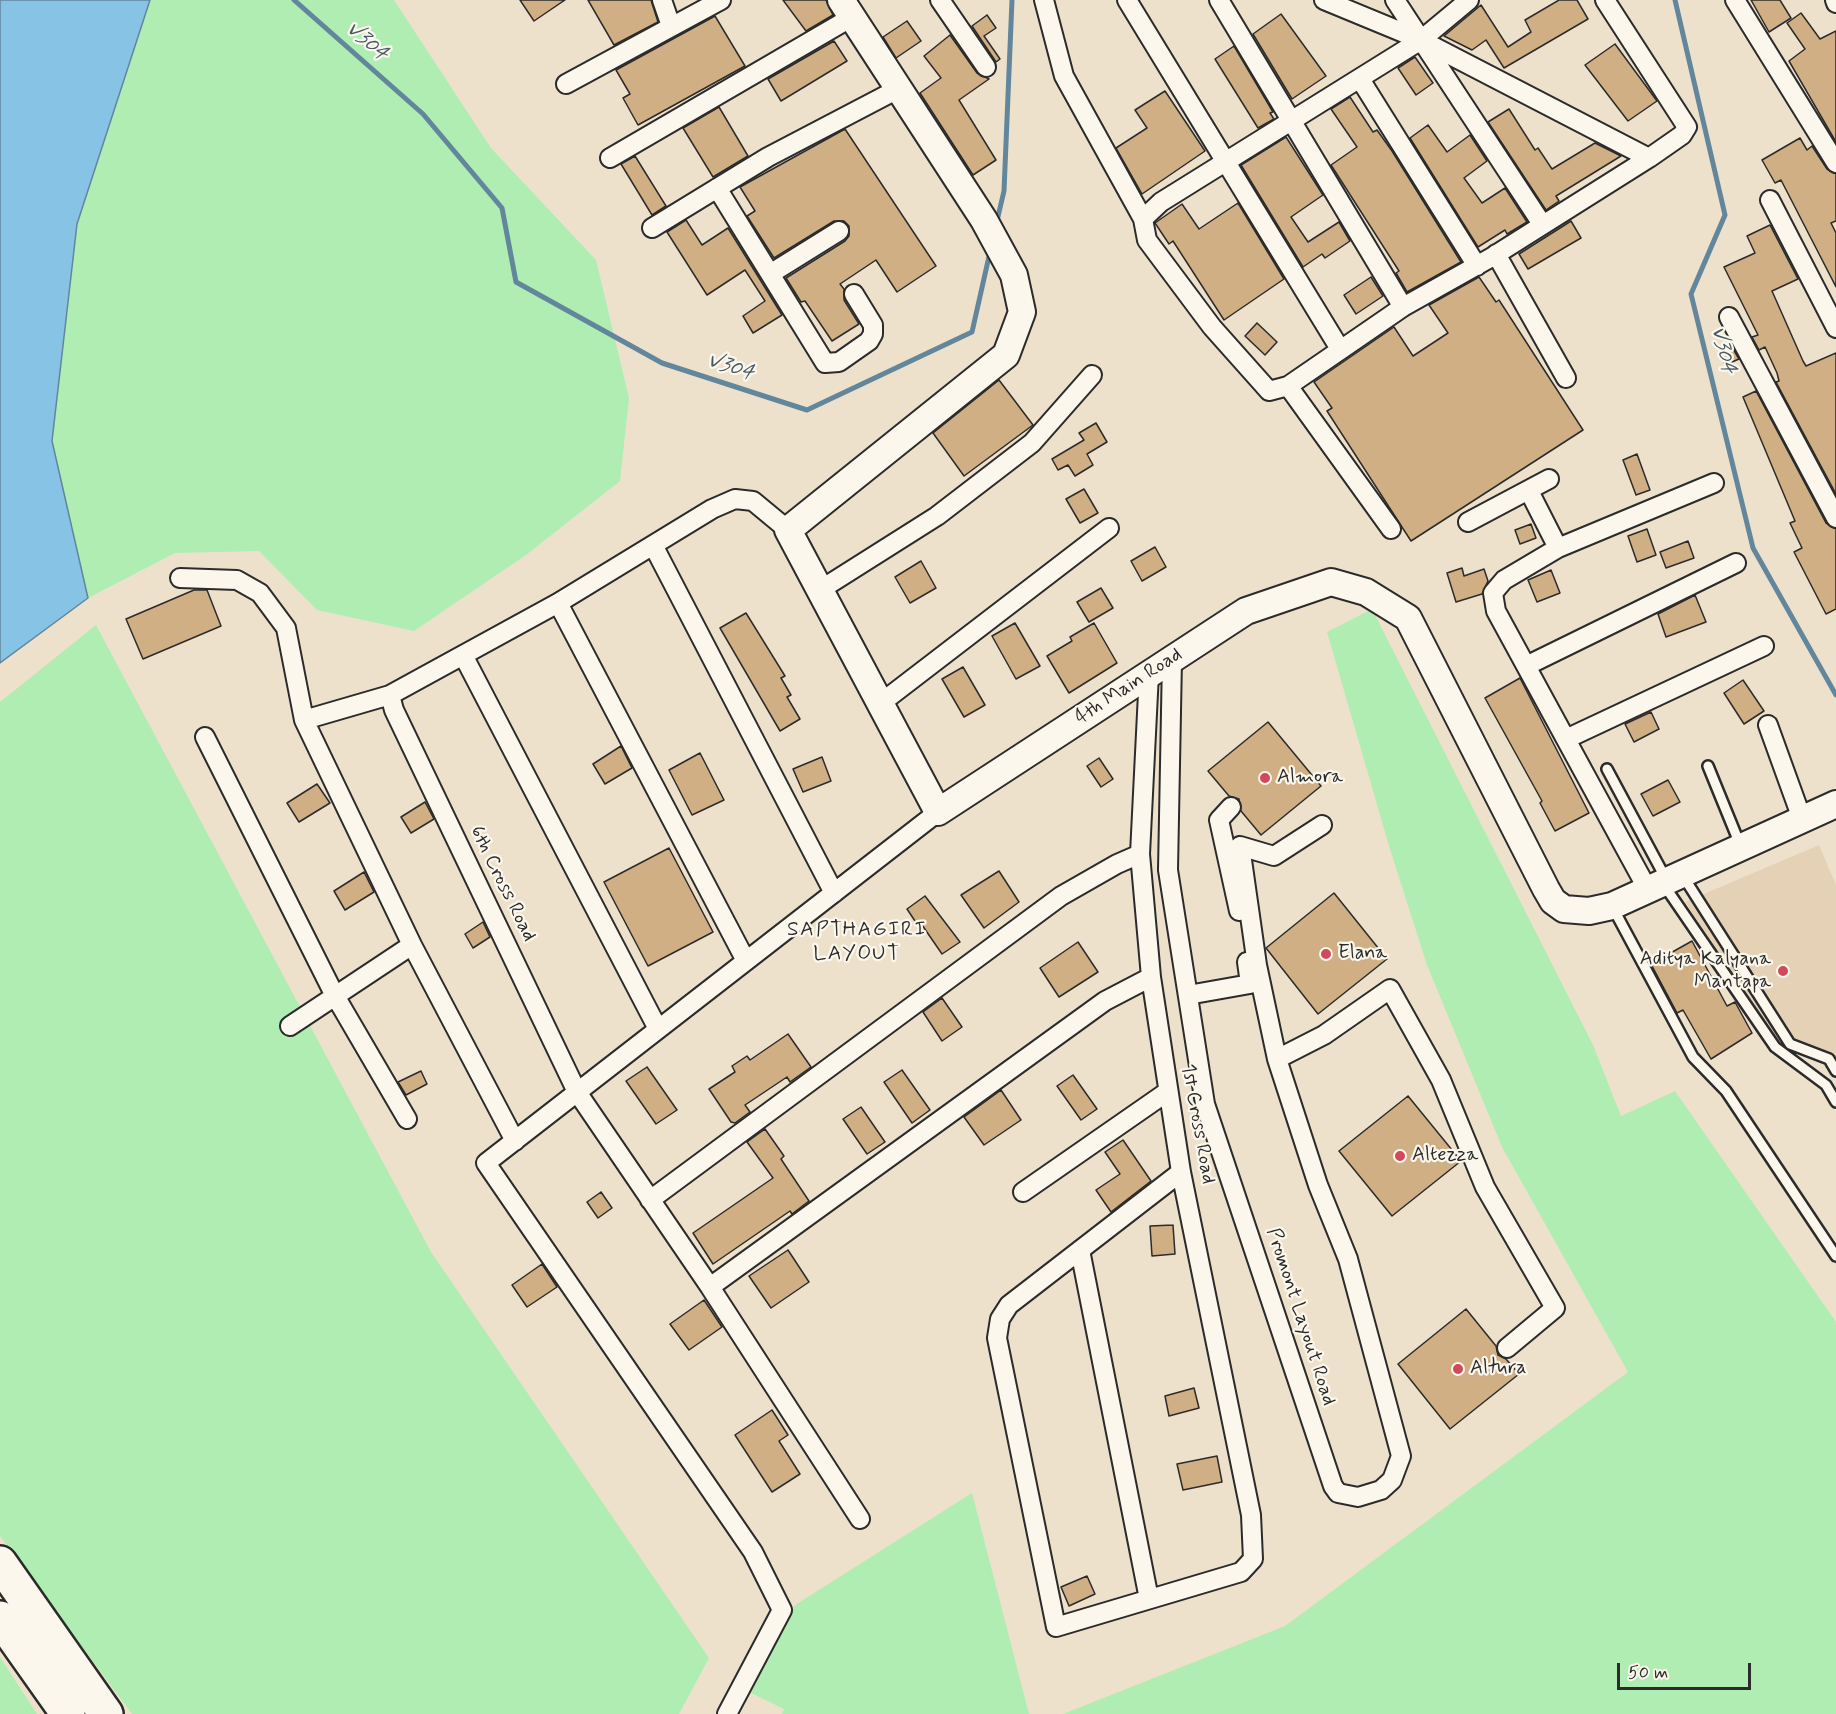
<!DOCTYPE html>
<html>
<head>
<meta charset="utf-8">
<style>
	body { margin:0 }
	#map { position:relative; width:1836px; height:1714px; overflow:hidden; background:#eee1cc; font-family:Mynerve,sans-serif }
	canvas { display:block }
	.scale { position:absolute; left:1617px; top:1663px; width:134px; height:27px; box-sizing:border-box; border:3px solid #2b2b2b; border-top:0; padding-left:8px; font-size:18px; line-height:21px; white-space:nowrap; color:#2b2b2b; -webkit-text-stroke:4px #fbf7ec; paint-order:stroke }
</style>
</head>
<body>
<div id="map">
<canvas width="1836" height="1714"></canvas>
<div class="scale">50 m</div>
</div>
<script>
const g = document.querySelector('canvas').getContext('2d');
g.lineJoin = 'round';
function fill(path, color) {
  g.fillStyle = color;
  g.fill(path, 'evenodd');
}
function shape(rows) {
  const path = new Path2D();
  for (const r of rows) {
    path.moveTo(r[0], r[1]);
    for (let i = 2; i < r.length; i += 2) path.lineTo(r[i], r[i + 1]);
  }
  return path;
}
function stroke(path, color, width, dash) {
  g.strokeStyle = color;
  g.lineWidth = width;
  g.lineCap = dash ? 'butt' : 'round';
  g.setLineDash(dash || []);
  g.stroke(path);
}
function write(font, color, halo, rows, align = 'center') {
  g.font = font + ' Mynerve,sans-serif';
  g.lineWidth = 4.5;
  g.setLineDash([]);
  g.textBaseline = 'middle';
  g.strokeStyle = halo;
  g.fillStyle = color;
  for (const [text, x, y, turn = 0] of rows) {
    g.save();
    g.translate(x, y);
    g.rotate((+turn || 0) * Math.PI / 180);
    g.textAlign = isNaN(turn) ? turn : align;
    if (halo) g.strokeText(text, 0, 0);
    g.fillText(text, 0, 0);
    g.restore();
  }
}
fill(shape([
	[1819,845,1836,885,1836,1078,1829,1065,1775,1041,1685,902]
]), '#e5d2b6');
fill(shape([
	[150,0,394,0,491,148,596,260,629,398,620,481,526,555,414,631,317,610,259,551,175,553,88,598,52,441,77,224],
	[1372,609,1593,1045,1621,1116,1675,1091,1836,1322,1836,1714,1063,1714,1285,1626,1628,1372,1502,1147,1427,965,1389,846,1327,632],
	[96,625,431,1252,709,1658,679,1714,132,1714,0,1536,0,702],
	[972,1493,1029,1714,782,1714,784,1709,747,1691,795,1605],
	[0,1657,37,1714,0,1714]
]), '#afedb3');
const water = shape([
	[0,0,150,0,77,224,52,441,88,598,0,663,0,0]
]);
fill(water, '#86c3e5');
stroke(water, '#62869b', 1.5);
stroke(shape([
	[294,0,423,114,502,208,516,282,662,363,807,410,972,332,990,252],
	[1675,0,1725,215,1691,294,1753,548,1836,695],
	[996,225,1004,191,1012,0]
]), '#62869b', 5);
const building = shape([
	[520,0,565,0,534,21,520,0],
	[588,0,651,0,658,22,614,45,588,0],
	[783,0,826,0,833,15,806,31,783,0],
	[1559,0,1577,0,1588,19,1504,68,1486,40,1472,50,1444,36,1481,5,1508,47,1531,32,1525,20,1559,0],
	[1751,0,1780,0,1791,18,1769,32,1751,0],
	[1801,13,1820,39,1836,31,1836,142,1789,61,1805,49,1787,23,1801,13],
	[1281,14,1326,76,1292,99,1253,34,1281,14],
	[987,15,996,28,984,36,1000,59,996,62,972,26,987,15],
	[715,16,745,66,638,125,623,98,630,94,616,70,715,16],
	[907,21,921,41,896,58,883,37,907,21],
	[950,35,977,73,989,79,959,100,996,160,973,175,920,93,941,78,924,56,950,35],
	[834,41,847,61,781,101,768,79,834,41],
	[1615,44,1657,101,1628,121,1585,65,1615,44],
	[1234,46,1273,112,1270,113,1274,119,1258,128,1215,59,1234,46],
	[1415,57,1433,83,1416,95,1398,68,1415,57],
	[1165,91,1205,151,1142,194,1116,148,1147,128,1135,110,1165,91],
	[1350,97,1373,132,1377,130,1392,151,1461,262,1407,292,1396,273,1399,271,1331,165,1357,147,1331,109,1350,97],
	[719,107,748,156,713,177,683,128,719,107],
	[1509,109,1535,150,1538,148,1552,169,1595,143,1621,156,1556,196,1559,201,1546,210,1488,122,1509,109],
	[1428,125,1447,152,1470,135,1487,161,1464,178,1482,203,1505,188,1527,222,1507,234,1505,230,1478,247,1410,138,1428,125],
	[845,129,936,266,897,292,876,260,840,284,844,289,844,300,859,324,832,341,805,301,801,302,786,278,845,241,849,236,849,226,844,221,834,221,774,258,747,216,755,211,740,187,845,129],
	[1286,137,1323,195,1291,217,1308,242,1339,222,1350,241,1325,258,1322,254,1303,267,1241,165,1286,137],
	[1800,138,1807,150,1812,146,1827,169,1836,174,1836,221,1831,223,1836,233,1836,287,1781,180,1775,183,1762,160,1800,138],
	[635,156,666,206,652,215,621,164,635,156],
	[1238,203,1284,279,1224,320,1173,241,1169,244,1155,223,1182,204,1199,229,1238,203],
	[686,220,702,245,728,228,782,315,753,333,743,316,765,301,745,270,707,295,667,232,686,220],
	[1571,221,1581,238,1528,269,1519,254,1571,221],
	[1770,225,1798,279,1772,291,1803,361,1806,366,1836,353,1836,494,1776,382,1779,381,1777,373,1765,347,1759,350,1752,337,1758,335,1724,267,1755,253,1747,236,1770,225],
	[1371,277,1383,296,1356,314,1344,295,1371,277],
	[1479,277,1496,302,1499,300,1583,430,1411,541,1327,411,1332,408,1314,382,1394,327,1413,356,1448,333,1429,305,1479,277],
	[1257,323,1277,342,1265,355,1245,336,1257,323],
	[1732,347,1739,359,1725,365,1720,352,1732,347],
	[999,380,1033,425,964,476,933,433,999,380],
	[1756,391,1826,523,1836,529,1836,609,1826,614,1794,552,1802,548,1790,523,1795,521,1743,397,1756,391],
	[1096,423,1107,442,1087,454,1093,465,1075,476,1068,465,1058,470,1052,459,1084,440,1079,433,1096,423],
	[1637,454,1650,490,1636,495,1623,460,1637,454],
	[1084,489,1098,513,1080,523,1066,499,1084,489],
	[1531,524,1536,538,1520,544,1515,530,1531,524],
	[1647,529,1656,555,1637,562,1628,536,1647,529],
	[1688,541,1694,558,1666,568,1660,552,1688,541],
	[1155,547,1166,567,1142,581,1131,561,1155,547],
	[921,561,936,588,910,603,895,577,921,561],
	[1462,568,1464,576,1484,569,1488,581,1482,594,1456,602,1447,573,1462,568],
	[1551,570,1560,593,1537,602,1528,580,1551,570],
	[1101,588,1113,608,1089,622,1077,602,1101,588],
	[194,590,207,590,221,626,143,659,126,619,194,590],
	[1695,595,1706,622,1666,637,1658,614,1695,595],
	[746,613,785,676,781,678,791,695,787,697,800,719,780,731,720,628,746,613],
	[1015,623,1040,666,1016,679,992,636,1015,623],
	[1094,623,1117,663,1069,693,1047,656,1072,641,1070,637,1094,623],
	[963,667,985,705,964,717,942,679,963,667],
	[1520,678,1589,813,1555,831,1540,803,1542,801,1485,698,1520,678],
	[1743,680,1764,711,1744,724,1724,693,1743,680],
	[1651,712,1659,729,1634,742,1625,724,1651,712],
	[1268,722,1321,786,1261,835,1241,811,1239,799,1229,796,1208,771,1268,722],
	[621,746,632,768,605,784,593,764,621,746],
	[700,753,724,800,692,815,669,770,700,753],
	[822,757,831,781,803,792,793,769,822,757],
	[1099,758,1113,779,1101,787,1087,766,1099,758],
	[1668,780,1680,802,1653,816,1641,794,1668,780],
	[317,784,330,803,299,822,287,803,317,784],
	[425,802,434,819,411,833,401,817,425,802],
	[669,848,713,932,648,966,604,882,669,848],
	[999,871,1019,902,984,928,961,895,999,871],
	[364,872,374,892,345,910,334,891,364,872],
	[1334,893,1387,959,1318,1014,1266,948,1334,893],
	[925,896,960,942,942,954,920,922,917,924,907,909,925,896],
	[483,922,490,937,473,948,465,934,483,922],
	[1692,941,1727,1006,1735,1002,1752,1033,1711,1059,1683,1010,1677,1013,1651,964,1692,941],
	[1078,942,1098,972,1059,997,1040,968,1078,942],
	[942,998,962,1027,942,1041,923,1012,942,998],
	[788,1034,811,1067,790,1082,787,1077,745,1105,750,1112,735,1123,731,1122,709,1089,735,1072,732,1066,747,1056,750,1060,788,1034],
	[647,1067,677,1110,656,1124,626,1081,647,1067],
	[902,1070,930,1110,912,1123,884,1082,902,1070],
	[421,1071,427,1084,406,1095,398,1082,421,1071],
	[1073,1075,1097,1109,1081,1120,1057,1086,1073,1075],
	[1001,1090,1021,1120,984,1145,964,1117,1001,1090],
	[1408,1096,1461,1161,1392,1216,1339,1151,1408,1096],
	[861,1107,885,1142,867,1154,843,1119,861,1107],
	[765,1129,784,1156,781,1159,809,1201,792,1214,790,1211,713,1264,693,1233,773,1178,747,1142,765,1129],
	[1123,1140,1151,1181,1111,1212,1096,1190,1120,1174,1105,1152,1123,1140],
	[601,1192,612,1208,598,1218,587,1202,601,1192],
	[1173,1225,1175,1254,1152,1256,1150,1226,1173,1225],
	[788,1250,809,1282,771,1308,749,1276,788,1250],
	[542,1264,557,1287,527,1307,512,1285,542,1264],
	[704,1300,722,1327,689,1350,670,1324,704,1300],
	[1466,1309,1496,1346,1498,1355,1506,1359,1519,1374,1450,1429,1398,1364,1466,1309],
	[1194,1388,1199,1408,1169,1416,1165,1396,1194,1388],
	[772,1410,788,1435,779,1441,800,1474,772,1492,735,1435,772,1410],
	[1217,1456,1222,1482,1183,1490,1177,1464,1217,1456],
	[1087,1576,1095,1594,1069,1606,1061,1587,1087,1576]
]);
fill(building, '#cfaf83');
stroke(building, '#2b2b2b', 1.5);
const lane = shape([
	[1708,766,1741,847],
	[1607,769,1666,879],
	[1683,876,1790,1044,1829,1059,1836,1071],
	[1664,885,1775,1047,1826,1085,1836,1102],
	[1613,908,1693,1057,1726,1091,1836,1256]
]);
const street = shape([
	[662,0,671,26],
	[940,0,986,67],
	[1044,0,1064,76,1143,219],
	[1127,0,1340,349],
	[1219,0,1403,307],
	[1324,0,1421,40,1649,158],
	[1395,0,1542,224],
	[1469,0,1421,40,1161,202,1143,219,1147,240,1212,327,1269,391,1288,386,1403,307,1492,257,1649,158,1682,135,1687,127,1605,0],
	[1735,0,1836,163],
	[1835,0,1836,3],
	[1360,79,1477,266],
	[566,84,721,0],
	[610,158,852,17],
	[717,188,825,363,839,362,869,341,873,334,873,325,854,294],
	[1770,200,1836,328],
	[652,228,768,157,898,89],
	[1496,254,1566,378],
	[770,274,839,231],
	[1729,317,1836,518],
	[1288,386,1391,529],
	[1529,491,1558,548],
	[1468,522,1549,479],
	[653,545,834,893],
	[180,578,237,580,260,593,286,628,304,720,412,945,515,1141],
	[820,590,937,516,1032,443,1092,375],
	[558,603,746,961],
	[463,655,658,1029],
	[1172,659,1168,870,1205,1104,1333,1486,1338,1493,1358,1497,1381,1490,1392,1480,1401,1456,1348,1259,1318,1185,1277,1059,1257,965,1240,846,1274,856,1322,825],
	[1526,666,1736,563],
	[1149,673,1140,854,1151,977,1181,1172,1251,1515,1253,1559,1241,1572,1056,1627,997,1338,1000,1319,1009,1305,1181,1172],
	[390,695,394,710,577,1092,710,1287,860,1519],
	[881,703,1109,528],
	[304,720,390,695,558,603,712,509,735,499,753,501,788,530],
	[1768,725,1802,819],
	[205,737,334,994,407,1119],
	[1566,739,1764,646],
	[1231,807,1219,820,1239,911],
	[1648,890,1496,611,1493,593,1504,580,1558,548,1714,483],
	[1188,995,1250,984,1247,962],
	[290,1026,412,945],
	[1277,1059,1324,1035,1390,989,1441,1080,1485,1187,1555,1308,1507,1348],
	[1023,1192,1167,1092],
	[650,1200,1061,896,1117,864,1140,854],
	[1080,1250,1149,1599],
	[710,1287,1105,1001,1151,977],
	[727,1714,782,1610,753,1552,486,1163,938,812]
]);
const secondary = shape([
	[841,0,984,220,1014,275,1022,312,1006,355,788,530,938,812,1246,611,1331,582,1366,592,1408,618,1546,889,1553,901,1564,909,1589,911,1612,906,1836,804]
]);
const highway = shape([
	[0,1563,106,1714],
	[0,1618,68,1714]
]);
stroke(lane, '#2b2b2b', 14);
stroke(street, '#2b2b2b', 22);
stroke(secondary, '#2b2b2b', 30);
stroke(highway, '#2b2b2b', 38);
stroke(lane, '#fbf7ec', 9);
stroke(street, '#fbf7ec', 18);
stroke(secondary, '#fbf7ec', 26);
stroke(highway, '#fbf7ec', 33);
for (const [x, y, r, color] of [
	[1265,778,6,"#d1495b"],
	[1326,954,6,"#d1495b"],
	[1783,971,6,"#d1495b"],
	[1400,1156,6,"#d1495b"],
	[1458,1369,6,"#d1495b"]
]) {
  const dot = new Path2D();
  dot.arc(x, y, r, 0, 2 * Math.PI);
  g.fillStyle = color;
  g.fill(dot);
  stroke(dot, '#fbf7ec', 2);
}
write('20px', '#2b2b2b', '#fbf7ec', [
	["4th Main Road",1129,687,-33],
	["6th Cross Road",502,884,64],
	["1st Cross Road",1197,1124,80],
	["Promont Layout Road",1300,1317,72]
]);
write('20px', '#2b2b2b', '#fbf7ec', [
	["Almora",1277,778],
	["Elana",1338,954],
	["Aditya Kalyana",1771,960,"right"],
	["Mantapa",1771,983,"right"],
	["Altezza",1412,1156],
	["Altura",1470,1369]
], 'left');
write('italic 21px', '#465963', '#fbf7ec', [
	["V304",366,42,41],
	["V304",1722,350,76],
	["V304",730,368,18]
]);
g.letterSpacing = '1.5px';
write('21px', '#2b2b2b', '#fbf7ec', [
	["SAPTHAGIRI",857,931],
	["LAYOUT",857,955]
]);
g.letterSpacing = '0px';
</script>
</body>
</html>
